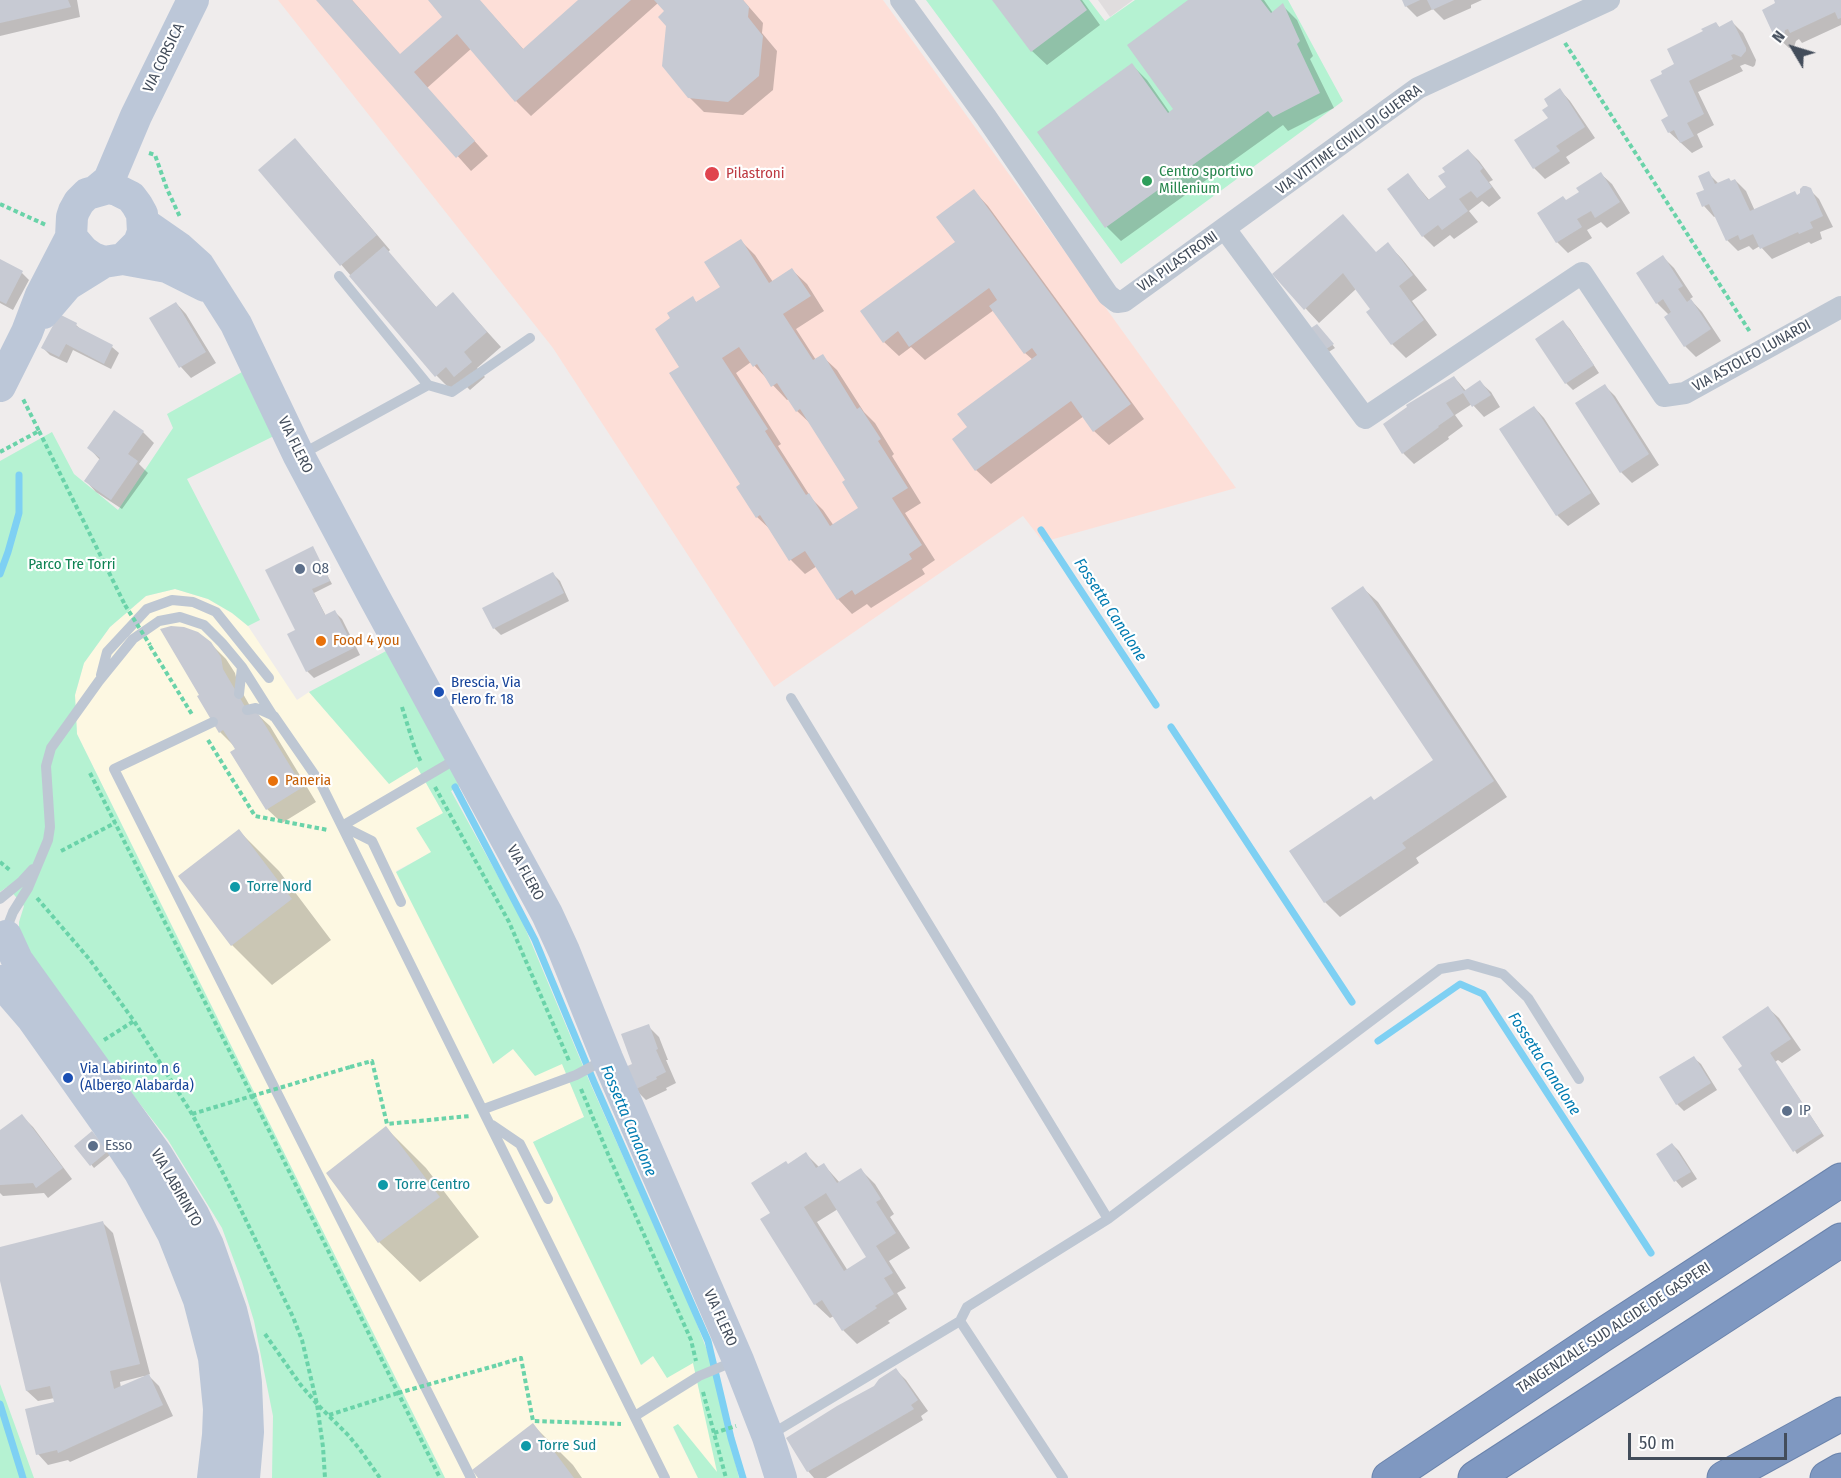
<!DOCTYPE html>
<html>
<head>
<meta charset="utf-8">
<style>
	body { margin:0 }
	#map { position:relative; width:1841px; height:1478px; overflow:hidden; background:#efecec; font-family:"Fira Sans Condensed",sans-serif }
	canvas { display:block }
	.north { position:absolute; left:1763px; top:18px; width:60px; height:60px; -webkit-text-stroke:4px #fff; paint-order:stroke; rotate:308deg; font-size:16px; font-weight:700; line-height:24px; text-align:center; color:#434d5b }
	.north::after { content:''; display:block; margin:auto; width:21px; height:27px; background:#434d5b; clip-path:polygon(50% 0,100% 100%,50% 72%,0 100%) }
	.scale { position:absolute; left:1628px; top:1433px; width:159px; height:27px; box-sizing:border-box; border:3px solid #434d5b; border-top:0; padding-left:8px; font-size:18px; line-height:21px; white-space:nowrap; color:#434d5b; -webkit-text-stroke:4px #fff; paint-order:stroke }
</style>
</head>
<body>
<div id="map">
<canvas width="1841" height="1478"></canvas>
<div class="north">N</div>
<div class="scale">50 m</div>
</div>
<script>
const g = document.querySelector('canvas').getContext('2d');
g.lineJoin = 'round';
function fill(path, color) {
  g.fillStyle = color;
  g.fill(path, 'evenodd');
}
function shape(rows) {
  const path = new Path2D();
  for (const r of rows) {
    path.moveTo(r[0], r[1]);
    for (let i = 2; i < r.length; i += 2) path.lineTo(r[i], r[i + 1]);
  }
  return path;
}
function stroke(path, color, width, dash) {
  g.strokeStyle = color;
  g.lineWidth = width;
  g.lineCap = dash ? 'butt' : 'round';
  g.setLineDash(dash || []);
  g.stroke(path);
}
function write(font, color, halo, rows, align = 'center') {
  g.font = font + ' "Fira Sans Condensed",sans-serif';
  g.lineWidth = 4.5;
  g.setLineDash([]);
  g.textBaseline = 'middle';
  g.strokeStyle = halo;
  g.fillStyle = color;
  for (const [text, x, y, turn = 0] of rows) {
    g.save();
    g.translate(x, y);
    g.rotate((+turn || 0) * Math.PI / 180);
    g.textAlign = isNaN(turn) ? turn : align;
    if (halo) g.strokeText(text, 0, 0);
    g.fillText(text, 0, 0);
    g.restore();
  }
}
fill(shape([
	[175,589,208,599,232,613,248,626,297,700,309,692,389,783,417,767,443,813,432,852,396,871,494,1063,513,1049,562,1063,584,1117,533,1142,642,1365,653,1356,693,1363,718,1473,673,1428,698,1478,445,1478,77,734,75,695,84,663,110,627,146,596]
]), '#fdf8e2');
fill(shape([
	[1098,0,1133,0,1110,17]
]), '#e0ddde');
fill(shape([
	[278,0,883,0,1236,488,1043,542,1023,516,774,687,553,348]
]), '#fddfd8');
fill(shape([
	[926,0,1089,0,1105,21,1135,0,1288,0,1343,101,1121,264],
	[242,372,274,436,187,479,260,620,248,626,232,613,208,599,175,589,146,596,110,627,84,663,75,695,77,734,445,1478,272,1478,273,1416,254,1321,242,1282,222,1228,168,1140,28,960,19,935,19,922,24,906,7,887,0,892,0,461,52,432,74,474,118,510,173,428,167,414],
	[388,650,460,786,451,791,520,916,591,1085,690,1306,708,1353,739,1478,698,1478,673,1427,678,1424,717,1472,693,1363,667,1378,653,1356,641,1365,533,1142,584,1117,562,1064,535,1076,513,1049,493,1064,396,872,431,852,416,828,443,813,417,767,389,784,309,692],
	[0,1384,34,1478,0,1478]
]), '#b5f2d2');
fill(shape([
	[0,0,77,0,80,17,0,36],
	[318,0,352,0,401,56,445,17,430,0,479,0,524,50,581,0,743,0,763,23,762,33,777,51,773,90,743,115,704,112,689,97,668,25,666,11,658,3,531,116,516,101,472,48,427,88,488,156,471,171],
	[994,0,1082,0,1100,25,1047,65,1032,51],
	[1191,0,1264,0,1273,13,1282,5,1297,20,1313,56,1310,59,1334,108,1288,131,1283,125,1121,241,1107,227,1039,133,1132,65,1147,80,1170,113,1175,109],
	[1404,0,1482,0,1471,5,1471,8,1444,20,1433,9,1417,17,1406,6],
	[1775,0,1841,0,1841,25,1802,43,1799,39,1796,41,1794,47,1789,48,1775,35,1777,4],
	[1732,22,1743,33,1756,60,1755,65,1753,67,1745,64,1740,66,1743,71,1698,92,1714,125,1697,134,1703,147,1692,153,1669,132,1676,65,1705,32,1716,23,1720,28],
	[1560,90,1570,101,1595,138,1566,157,1570,163,1545,179,1534,168,1516,141,1550,119,1550,106],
	[1468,150,1479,161,1493,180,1489,182,1501,198,1489,207,1482,201,1469,211,1478,222,1454,239,1450,235,1434,247,1423,236,1408,175,1430,201,1448,187],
	[309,155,390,250,388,252,437,308,453,294,501,347,477,368,485,377,470,390,461,381,451,390,436,375,260,170],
	[1708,173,1719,184,1735,180,1746,191,1755,211,1798,196,1808,188,1819,199,1833,227,1820,232,1822,239,1811,244,1809,242,1772,259,1760,246,1753,250,1749,246,1738,251,1727,240,1716,216,1714,217,1704,206],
	[1601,174,1612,184,1630,213,1607,228,1601,222,1587,230,1592,238,1568,253,1557,242,1566,202,1581,193],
	[974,191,988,206,1144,419,1109,445,1094,431,1084,416,991,484,976,470,969,428,1033,360,1025,353,994,310,925,360,911,347,899,356,884,342,957,242],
	[741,241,755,255,773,282,792,270,807,284,824,311,796,329,816,360,822,356,837,370,864,412,875,423,894,454,892,456,921,503,905,513,935,560,922,569,925,574,871,608,867,604,852,614,838,599,817,566,805,574,791,560,772,531,757,517,742,484,681,367,672,319,692,298,697,303,722,287],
	[751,362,787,400,789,399,797,411,812,425,847,481,860,509,834,526,823,510,812,499,778,446,781,444,736,373],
	[1388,244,1402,259,1427,290,1412,301,1437,335,1406,358,1392,344,1372,309,1356,289,1319,323,1274,274,1377,253],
	[1663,257,1674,268,1693,297,1690,299,1702,312,1721,341,1696,357,1685,346,1667,317,1669,315,1657,303],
	[0,261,22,273,29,280,13,310,0,303],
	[176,303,186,314,216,363,191,378,181,367],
	[1563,322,1570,329,1599,373,1573,390,1566,383,1537,340],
	[76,325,84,332,112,347,119,353,111,369,73,350,67,363,50,355,43,348],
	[1320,329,1335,348,1327,353],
	[1454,377,1466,391,1480,382,1491,392,1500,407,1484,417,1472,404,1455,415,1463,426,1448,437,1449,439,1414,464,1403,453,1385,425],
	[1605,386,1615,396,1659,465,1632,483,1621,472],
	[1534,407,1544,418,1600,504,1568,526,1557,515],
	[143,432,154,443,139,464,148,473,122,509,96,492,86,481,100,460,89,448],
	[312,547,332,584,314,593,326,616,335,612,342,619,360,655,314,678,307,671,297,631],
	[553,574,560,581,569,601,501,635,494,628],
	[1363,588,1378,602,1507,797,1416,858,1419,863,1340,917,1325,902,1375,802,1435,761],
	[210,643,226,659,235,673,238,685,254,713,255,712,270,726,316,802,282,823,267,809,237,749,220,732,199,697],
	[239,831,279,871,331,940,272,985,232,945],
	[1768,1008,1779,1018,1801,1050,1782,1063,1778,1060,1775,1062,1824,1136,1797,1154,1744,1067],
	[648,1026,659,1037,668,1060,666,1060,676,1083,666,1088,667,1090,646,1100,635,1089,634,1065],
	[1694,1058,1701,1064,1717,1090,1684,1111,1677,1104],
	[22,1116,33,1127,72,1179,48,1198,44,1193,3,1196,0,1193,0,1132],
	[386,1128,426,1168,479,1237,420,1282,379,1242],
	[92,1133,110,1155,94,1168,76,1146],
	[1672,1144,1679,1151,1697,1179,1682,1188,1676,1181,1658,1154],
	[806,1154,820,1168,824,1165,840,1183,861,1170,875,1184,894,1214,890,1217,910,1248,889,1261,906,1288,897,1293,907,1309,888,1321,890,1323,857,1344,843,1330,834,1316,830,1318,815,1304,772,1214,788,1165],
	[838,1209,868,1258,848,1271,817,1222],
	[102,1222,113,1233,150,1374,148,1375,159,1386,173,1416,70,1462,68,1460,48,1465,38,1454,56,1403,55,1398,38,1401,27,1391,0,1274,0,1248],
	[144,1376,144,1378,121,1388,120,1382],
	[895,1369,906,1380,928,1411,921,1416,923,1420,826,1478,814,1478,808,1471,875,1387],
	[533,1425,573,1465,582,1478,480,1478]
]), '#0003');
stroke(shape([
	[1041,530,1156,705],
	[0,574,8,552,19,513,19,475],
	[1171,727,1352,1002],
	[455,787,535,940,594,1082,708,1341,731,1438,743,1478],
	[1378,1041,1460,984,1483,994,1651,1253],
	[0,1404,23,1478]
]), '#7ed0f3', 7);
fill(shape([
	[0,0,68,0,71,7,0,23],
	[316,0,352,0,400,54,442,17,428,0,480,0,523,49,578,0,631,0,515,102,457,34,414,72,475,141,456,158],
	[654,0,743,0,749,7,748,17,763,36,759,76,728,102,688,98,662,66,666,26,658,17,664,11],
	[992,0,1080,0,1087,10,1031,52],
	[1188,0,1261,0,1271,13,1283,3,1300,41,1297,44,1320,93,1273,117,1268,111,1105,228,1037,132,1132,63,1168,113,1173,109,1127,45],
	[1402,0,1420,0,1405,7],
	[1427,0,1454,0,1432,10],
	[1774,0,1841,0,1841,18,1838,19,1835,12,1790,33,1788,29,1785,30,1784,36,1777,38,1774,36,1762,10,1775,3],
	[1732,20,1746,48,1746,51,1741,57,1734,54,1731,55,1733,59,1689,81,1704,114,1687,123,1694,136,1680,143,1674,130,1668,133,1661,120,1668,116,1650,80,1662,74,1661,71,1674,64,1667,49,1703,31,1701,29,1716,22,1719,27],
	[1560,88,1585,127,1556,146,1560,151,1533,169,1514,140,1548,118,1542,110,1548,106,1544,99],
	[295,138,377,235,340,266,258,170],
	[1468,149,1483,168,1480,171,1492,187,1477,198,1471,191,1459,199,1468,211,1442,230,1438,225,1422,237,1387,189,1408,173,1428,200,1446,187,1438,176,1445,172,1442,168],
	[1709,171,1715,184,1729,178,1731,181,1735,179,1750,211,1795,191,1797,195,1800,193,1800,189,1803,186,1806,186,1811,188,1823,216,1810,222,1813,228,1799,234,1798,232,1760,249,1753,234,1740,240,1738,235,1726,241,1709,204,1702,207,1696,193,1704,190,1698,176],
	[1601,172,1620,202,1595,218,1591,211,1577,219,1582,227,1556,243,1537,213,1563,196,1566,200,1579,192,1576,188],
	[974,189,1131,404,1093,432,1071,401,975,471,952,439,967,427,957,414,1037,355,1032,348,1024,354,989,306,997,300,989,288,909,347,898,331,883,343,860,311,955,242,936,217],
	[1343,214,1376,252,1388,242,1413,275,1399,286,1424,320,1391,345,1366,312,1370,309,1343,273,1304,310,1272,274],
	[741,239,769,283,792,268,811,296,783,314,813,360,823,354,857,409,860,407,881,439,878,441,908,488,892,498,922,545,909,554,912,559,855,595,852,590,837,600,805,551,789,561,760,515,756,518,736,487,740,484,669,373,679,367,655,329,670,318,667,313,693,296,696,302,720,287,704,262],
	[739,347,753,367,757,364,771,387,777,383,796,412,800,409,845,480,842,482,858,508,830,526,809,493,806,495,765,431,768,429,722,358],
	[384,246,436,307,453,292,487,332,464,352,472,362,454,377,446,367,435,377,349,276],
	[1663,255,1683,286,1678,289,1687,302,1691,299,1711,329,1684,347,1664,317,1671,312,1663,299,1656,304,1636,273],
	[0,259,23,271,6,304,0,301],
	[176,302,206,352,179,368,149,318],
	[59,314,77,323,76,326,113,345,104,364,66,344,59,357,41,348],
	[1563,320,1594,365,1565,384,1535,339],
	[1317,324,1334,344,1323,351,1308,330],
	[1454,376,1464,391,1480,380,1491,395,1472,407,1463,393,1446,403,1454,415,1438,426,1439,427,1402,454,1383,424,1407,407,1406,405],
	[1605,384,1649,454,1620,473,1575,403],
	[1534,406,1591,493,1556,516,1499,429],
	[114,410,144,431,128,454,138,461,111,500,84,481,100,458,87,448],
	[313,546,330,581,312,589,325,615,335,610,354,648,306,672,287,634,295,630,265,570],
	[553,572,564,593,493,629,482,608],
	[1363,586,1494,781,1402,843,1406,848,1324,903,1289,851,1371,796,1374,800,1433,760,1331,608],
	[171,626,184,627,198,632,211,642,221,657,223,669,247,710,256,710,303,787,266,810,230,752,235,749,223,730,219,733,197,696,199,695,160,629],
	[239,829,292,899,231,946,178,876],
	[1768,1006,1791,1039,1770,1053,1822,1133,1793,1152,1738,1069,1742,1066,1722,1037],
	[649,1024,658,1049,656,1050,666,1072,656,1077,657,1079,634,1090,623,1068,632,1064,621,1034],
	[1694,1056,1711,1083,1676,1105,1659,1077],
	[22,1114,63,1168,36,1188,33,1183,0,1185,0,1130],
	[386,1126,440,1197,378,1243,326,1173],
	[92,1131,108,1151,90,1166,74,1146],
	[1672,1143,1691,1172,1674,1182,1656,1154],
	[806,1152,816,1168,824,1163,837,1183,861,1168,881,1199,876,1202,896,1233,876,1246,893,1273,884,1278,894,1294,875,1306,877,1308,842,1331,822,1300,814,1305,760,1219,770,1213,751,1183,786,1161,788,1164],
	[826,1193,866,1257,844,1271,804,1207],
	[103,1221,140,1364,110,1371,114,1389,149,1374,163,1405,58,1453,57,1450,36,1455,25,1409,54,1402,50,1386,26,1391,0,1281,0,1247],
	[896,1368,918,1400,911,1405,914,1409,807,1472,786,1438,837,1406,874,1386,879,1379],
	[533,1423,574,1478,478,1478,472,1470]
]), '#c7cad3');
const highway = shape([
	[1389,1478,1601,1336,1841,1180],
	[1475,1478,1841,1240],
	[1724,1478,1841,1414],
	[1827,1478,1841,1470]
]);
stroke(highway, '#6a83ac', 35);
stroke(shape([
	[1565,43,1750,332],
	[149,153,155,155,167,189,180,217],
	[0,204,46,225],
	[39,431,125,605],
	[0,452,39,431,22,397],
	[150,646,193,716],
	[402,707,415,749,421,762],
	[208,740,255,816,328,830],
	[90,773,252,1096,440,1478],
	[435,787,509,922,570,1063],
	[61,851,115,823],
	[0,862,11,871],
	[37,898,90,960,134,1021,192,1114,223,1173,293,1317,302,1340,317,1404,323,1447,325,1478],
	[104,1040,134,1021],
	[350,1067,372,1061,387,1124,470,1116],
	[581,1089,608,1154,691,1340,696,1361],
	[192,1114,252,1096],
	[265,1334,300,1384,317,1404,349,1436,361,1451,380,1478],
	[498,1365,521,1358,533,1421,621,1424],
	[703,1392,726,1478],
	[329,1415,398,1393],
	[714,1433,736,1426]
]), '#6ad3a9', 4, [4.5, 3]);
stroke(shape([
	[339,276,428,385],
	[302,454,428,385,452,392,530,338],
	[101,675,107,652,147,609,172,600,193,602,216,612,269,678],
	[239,694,242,667],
	[247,710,256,708,274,716,321,784,665,1478],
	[213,722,114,769,471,1478],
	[342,826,458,758],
	[342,826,372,841,401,902],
	[0,899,22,881,33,869],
	[6,930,13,912,28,888,48,840,50,827,46,766,51,748,99,681,133,639,159,621,180,617,204,625,222,643,242,667,273,716],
	[484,1109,576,1075,604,1060],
	[492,1125,520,1144,548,1199],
	[1108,1219,1440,969,1468,964,1503,974,1528,998,1579,1079],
	[960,1321,1063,1478],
	[635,1416,699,1376,735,1361],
	[770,1435,960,1321,967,1307,1108,1219,791,698]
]), '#bec7d3', 10);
stroke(shape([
	[901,0,986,117,1108,295,1117,302,1124,301,1418,88,1609,0],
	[1225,229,1365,418,1582,273,1664,396,1685,393,1841,307]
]), '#bec7d3', 22);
stroke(shape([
	[97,190,109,180,136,116,193,0],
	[143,223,179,248,199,266,236,324,299,456,373,595,547,914,564,951,607,1058,738,1360,768,1437,781,1478],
	[71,237,83,251,93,258,104,262,123,259,167,267,205,286],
	[43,313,67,285,104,262],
	[0,386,27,332,41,295,71,237,72,217,74,211,79,202,87,194,108,188,117,190,131,197,137,205,142,214,143,232,139,243,123,259],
	[6,936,17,960,157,1155,193,1214,208,1245,231,1310,243,1358,246,1383,248,1432,244,1478],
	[0,981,32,1018,119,1141,139,1171,173,1234,199,1300,214,1358,219,1409,218,1435,213,1478]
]), '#bcc7d8', 32);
stroke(highway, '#7f98c1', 33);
stroke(shape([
	[125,605,150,645],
	[252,1096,350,1067],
	[398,1393,498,1365]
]), '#6ad3a9', 4, [4.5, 3]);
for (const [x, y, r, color] of [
	[712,174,8,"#e0444e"],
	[1147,181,6,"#2e9e5b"],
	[300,569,6,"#5c6f8a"],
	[321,641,6,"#e8710a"],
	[439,692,6,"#1a4fb4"],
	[273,781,6,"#e8710a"],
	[235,887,6,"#0f9aa8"],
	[68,1078,6,"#1a4fb4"],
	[1787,1111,6,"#5c6f8a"],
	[93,1146,6,"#5c6f8a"],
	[383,1185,6,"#0f9aa8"],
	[526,1446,6,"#0f9aa8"]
]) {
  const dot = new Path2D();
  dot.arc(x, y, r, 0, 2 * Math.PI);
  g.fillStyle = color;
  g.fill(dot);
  stroke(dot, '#fff', 2);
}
write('15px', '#434d5b', '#fff', [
	["VIA CORSICA",164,58,-64],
	["VIA VITTIME CIVILI DI GUERRA",1349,140,-36],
	["VIA PILASTRONI",1178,262,-35],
	["VIA ASTOLFO LUNARDI",1752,356,-29],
	["VIA FLERO",295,445,64],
	["VIA FLERO",525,873,61],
	["VIA LABIRINTO",176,1188,60],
	["VIA FLERO",720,1318,66],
	["TANGENZIALE SUD ALCIDE DE GASPERI",1614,1328,-33]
]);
write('15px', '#27864d', '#fff', [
	["Centro sportivo",1159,172],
	["Millenium",1159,189]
], 'left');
write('15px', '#be3a42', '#fff', [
	["Pilastroni",726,174]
], 'left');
write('15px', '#0e8253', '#fff', [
	["Parco Tre Torri",72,565]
]);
write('15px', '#4e5e75', '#fff', [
	["Q8",312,569],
	["IP",1799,1111],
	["Esso",105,1146]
], 'left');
write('15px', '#c56008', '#fff', [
	["Food 4 you",333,641],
	["Paneria",285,781]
], 'left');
write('15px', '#164399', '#fff', [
	["Brescia, Via",451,683],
	["Flero fr. 18",451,700],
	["Via Labirinto n 6",80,1069],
	["(Albergo Alabarda)",80,1086]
], 'left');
write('15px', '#0d838f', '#fff', [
	["Torre Nord",247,887],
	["Torre Centro",395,1185],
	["Torre Sud",538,1446]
], 'left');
write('italic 16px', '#007bb1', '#fff', [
	["Fossetta Canalone",1110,610,57],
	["Fossetta Canalone",1544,1064,57],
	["Fossetta Canalone",628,1121,67]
]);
</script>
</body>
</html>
